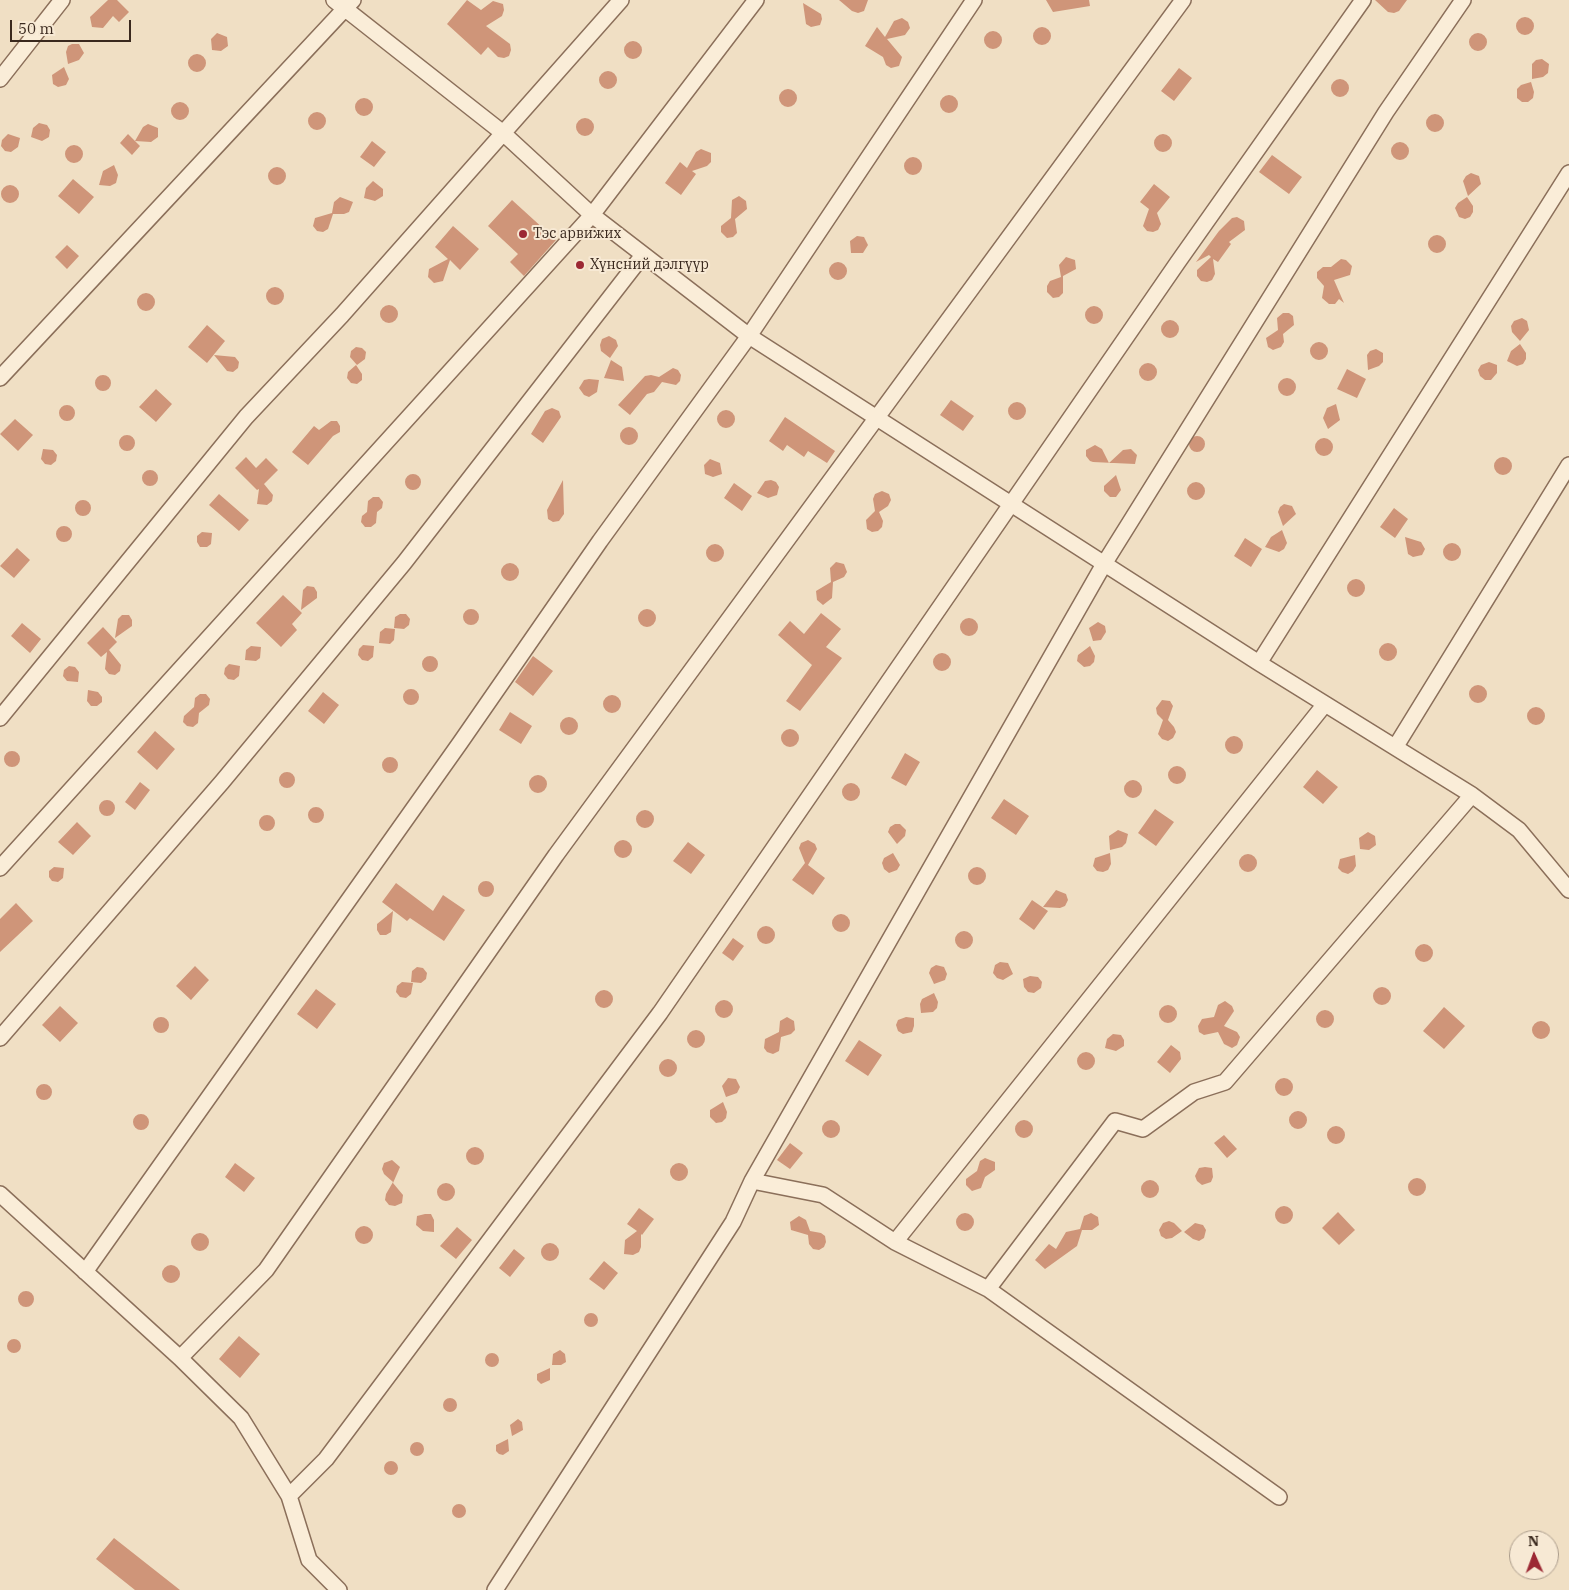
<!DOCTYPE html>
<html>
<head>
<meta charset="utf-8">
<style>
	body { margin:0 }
	#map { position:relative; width:1569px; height:1590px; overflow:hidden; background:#f0dfc4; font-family:"IBM Plex Serif",serif }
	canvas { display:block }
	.north { position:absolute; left:1509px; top:1530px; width:50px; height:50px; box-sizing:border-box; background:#f7e9d4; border:1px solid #ab9c8b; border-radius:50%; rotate:358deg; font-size:14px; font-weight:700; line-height:20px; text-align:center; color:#3a291e }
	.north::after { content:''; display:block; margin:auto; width:18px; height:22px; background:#9c2833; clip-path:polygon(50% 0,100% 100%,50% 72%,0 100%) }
	.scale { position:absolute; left:10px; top:20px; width:121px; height:22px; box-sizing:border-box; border:2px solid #3a291e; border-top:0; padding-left:6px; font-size:15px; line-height:18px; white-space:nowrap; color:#3a291e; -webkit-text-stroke:4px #f7e9d4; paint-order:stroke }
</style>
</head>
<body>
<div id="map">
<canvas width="1569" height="1590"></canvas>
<div class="north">N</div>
<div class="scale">50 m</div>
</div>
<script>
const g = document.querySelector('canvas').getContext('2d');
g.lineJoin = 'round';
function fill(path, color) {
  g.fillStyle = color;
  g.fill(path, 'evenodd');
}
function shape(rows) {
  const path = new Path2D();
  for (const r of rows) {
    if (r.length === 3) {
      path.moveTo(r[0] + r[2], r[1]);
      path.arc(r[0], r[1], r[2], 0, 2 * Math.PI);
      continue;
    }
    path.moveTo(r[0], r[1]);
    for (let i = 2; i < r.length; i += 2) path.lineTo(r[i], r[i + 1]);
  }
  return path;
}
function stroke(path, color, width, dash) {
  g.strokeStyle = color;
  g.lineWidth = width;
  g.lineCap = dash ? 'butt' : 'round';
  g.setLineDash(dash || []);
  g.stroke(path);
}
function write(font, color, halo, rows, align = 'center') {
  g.font = font + ' "IBM Plex Serif",serif';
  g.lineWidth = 4;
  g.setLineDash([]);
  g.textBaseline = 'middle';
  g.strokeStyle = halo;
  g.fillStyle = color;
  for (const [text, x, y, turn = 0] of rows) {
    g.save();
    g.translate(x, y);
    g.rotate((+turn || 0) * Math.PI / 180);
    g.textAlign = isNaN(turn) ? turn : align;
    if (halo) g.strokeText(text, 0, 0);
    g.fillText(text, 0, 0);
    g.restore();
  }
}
fill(shape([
	[108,0,117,0,129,12,119,22,113,16,103,28,92,27,90,17],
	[467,0,481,10,493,1,503,4,504,10,502,16,486,26,510,44,511,50,509,56,504,58,498,57,488,47,481,55,447,24],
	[839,0,868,0,864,11,858,13,852,11],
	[1046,0,1089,0,1090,6,1053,12],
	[1375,0,1407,0,1399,11,1394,13,1388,12],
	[803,3,821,14,822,19,820,25,811,27,806,24],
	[1525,26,9],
	[902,18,908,22,910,28,905,35,887,39,902,57,899,66,891,68,886,65,883,57,865,46,877,27,885,37,894,21],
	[1042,36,9],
	[993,40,9],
	[1478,42,9],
	[217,33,227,37,228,46,221,51,212,50,211,39],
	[633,50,9],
	[72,44,79,44,84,53,79,60,68,64,66,52,68,46],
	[197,63,9],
	[1542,59,1549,64,1548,73,1543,77,1532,79,1532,64,1536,60],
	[64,67,69,79,66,85,58,87,53,84,52,75],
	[1179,68,1192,78,1174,101,1161,91],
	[608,80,9],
	[1340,88,9],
	[1531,82,1534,92,1533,98,1528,102,1522,102,1517,98,1517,89,1521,85],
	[788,98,9],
	[949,104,9],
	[364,107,9],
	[180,111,9],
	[317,121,9],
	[1435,123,9],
	[585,127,9],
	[39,123,47,125,50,130,49,137,42,141,31,137,33,128],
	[148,124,158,128,158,137,151,142,135,141,140,146,132,155,120,143,128,134,135,141,143,127],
	[8,134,20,138,18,147,11,152,5,151,1,146,2,140],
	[1163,143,9],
	[372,141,386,152,374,167,360,157],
	[1400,151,9],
	[74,154,9],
	[701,149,711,153,711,162,707,166,692,171,696,174,681,195,665,183,680,162,687,168,696,152],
	[1272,155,1302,177,1289,194,1259,172],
	[913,166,9],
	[114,165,118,175,116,183,110,186,99,185,103,171],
	[277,176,9],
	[1471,173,1479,176,1481,184,1468,196,1463,181,1466,176],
	[73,179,94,197,79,214,58,196],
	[373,181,383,189,383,196,375,201,364,198,366,188],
	[1154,184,1170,197,1157,213,1161,224,1158,230,1153,232,1147,231,1143,226,1149,209,1140,202],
	[10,194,9],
	[739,196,746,201,747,209,735,219,737,233,733,237,727,238,721,232,721,226,731,218,732,200],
	[340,197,353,202,349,212,344,214,333,214,328,229,323,232,317,231,313,226,315,218,332,213,334,202],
	[1467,197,1473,206,1473,212,1470,217,1465,219,1459,217,1455,208,1458,203],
	[512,200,556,240,524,276,510,262,518,254,488,226],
	[1237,217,1244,221,1245,230,1229,242,1231,244,1218,262,1213,259,1215,274,1212,280,1207,282,1201,281,1197,276,1197,270,1211,257,1209,255,1196,262,1219,231,1232,218],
	[453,226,479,249,460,270,450,260,443,281,434,283,428,277,429,269,448,259,435,247],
	[1437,244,9],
	[857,236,864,237,868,245,863,253,851,253,850,241],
	[67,245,79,256,67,269,55,257],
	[1066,257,1075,260,1076,269,1063,276,1063,293,1059,297,1053,298,1047,292,1047,286,1050,281,1061,277,1059,265],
	[1341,259,1346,260,1352,266,1350,275,1334,280,1344,303,1339,299,1335,304,1329,304,1322,298,1324,286,1317,278,1317,272,1323,267,1331,267],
	[838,271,9],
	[275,296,9],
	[146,302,9],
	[389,314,9],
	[1094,315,9],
	[1283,313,1289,313,1293,316,1294,325,1283,334,1284,342,1281,347,1273,350,1268,347,1266,338,1278,330,1277,318],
	[1522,318,1527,321,1529,330,1520,341,1512,332,1511,326,1514,321],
	[1170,329,9],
	[207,325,225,341,207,363,188,347],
	[609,336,616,340,618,346,610,358,601,351,600,345,602,339],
	[1319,351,9],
	[1520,344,1526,353,1526,359,1523,364,1517,366,1507,361,1511,351],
	[356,347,362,348,366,352,365,359,357,365,350,357,351,351],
	[1376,349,1383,353,1383,362,1379,366,1368,370,1367,355,1370,351],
	[214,355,235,357,239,362,238,368,233,372,227,371],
	[611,360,622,367,624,381,604,378],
	[1489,362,1497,365,1497,373,1491,380,1485,380,1480,376,1478,370,1481,365],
	[1148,372,9],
	[356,365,362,374,362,380,357,384,351,383,347,378,348,372],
	[673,368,678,370,681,375,680,381,676,385,662,382,654,392,647,394,630,415,618,405,645,376,651,375,659,377],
	[1347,369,1366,379,1357,398,1337,389],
	[103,383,8],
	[1287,387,9],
	[589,379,599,380,597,392,589,397,584,395,579,388,584,380],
	[156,389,172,404,156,422,139,407],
	[951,400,974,416,963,431,940,415],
	[1017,411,9],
	[1336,404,1340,420,1328,429,1323,418,1327,408],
	[67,413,8],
	[552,408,559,411,561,417,543,443,531,434,545,411],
	[726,419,9],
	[785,417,835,451,827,463,808,451,804,457,787,445,783,451,769,441],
	[15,419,33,435,18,451,0,434],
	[331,421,337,421,340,426,340,432,333,436,308,465,292,452,314,426,319,430],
	[629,436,9],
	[127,443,8],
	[1197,444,8],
	[1324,447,9],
	[1095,445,1102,449,1109,463,1123,450,1131,449,1137,455,1135,464,1093,462,1090,461,1086,456,1086,450],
	[43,449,53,450,57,455,56,461,51,465,45,464,41,459],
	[1503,466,9],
	[246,457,256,468,266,458,278,470,264,484,273,495,272,501,267,505,257,504,259,489,257,490,235,468],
	[710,459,720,463,722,474,713,477,705,474,704,465],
	[150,478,8],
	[413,482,8],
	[1116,475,1121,490,1116,497,1110,497,1104,491,1104,486],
	[563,480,564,514,559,521,553,522,548,519,547,510],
	[771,480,776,482,779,487,777,495,768,498,757,493,765,481],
	[1196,491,9],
	[734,483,752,496,742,511,724,498],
	[882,491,889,494,891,500,888,506,879,512,883,521,882,527,878,531,872,532,867,529,866,520,875,511,873,499,875,494],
	[219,494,249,520,239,531,209,505],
	[373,497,379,497,383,502,382,508,377,512,376,523,371,527,365,527,361,522,362,516,367,512,368,501],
	[83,508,8],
	[1284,504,1292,506,1296,514,1283,526,1278,512,1280,507],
	[1394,508,1408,519,1395,538,1380,527],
	[64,534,8],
	[1282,530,1287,543,1284,549,1279,552,1265,547,1271,537],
	[202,532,212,533,211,544,207,547,200,547,197,542,197,536],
	[1405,537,1421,542,1425,549,1422,555,1413,557,1408,554],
	[1245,538,1262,549,1251,567,1234,556],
	[1452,552,9],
	[715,553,9],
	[17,548,30,560,14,578,0,566],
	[836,562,844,564,847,572,844,577,833,582,832,598,823,605,817,600,816,591,831,582,830,568],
	[510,572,9],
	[1356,588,9],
	[307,586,314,587,317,592,317,598,301,610,303,590],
	[283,595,302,613,292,624,297,630,281,647,256,623],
	[647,618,9],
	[471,617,8],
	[821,613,841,629,826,647,842,658,800,711,786,701,812,665,778,635,790,621,804,634],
	[400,614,406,614,410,619,409,625,404,629,394,628,395,617],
	[122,615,129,615,132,620,132,626,115,638,118,619],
	[969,627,9],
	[1098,622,1105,626,1106,632,1101,640,1093,641,1089,628],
	[22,623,41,639,30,653,11,636],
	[103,627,117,642,109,650,121,665,120,671,115,675,109,674,105,669,107,652,101,657,87,643],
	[385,628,395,629,394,640,390,644,379,643,380,632],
	[1388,652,9],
	[363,645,374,646,373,657,368,661,362,660,358,655,359,649],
	[251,646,261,647,260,658,256,661,245,660,246,650],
	[1090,646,1095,656,1094,662,1090,666,1084,667,1077,661,1078,655],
	[942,662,9],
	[533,656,553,671,533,696,515,682],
	[430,664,8],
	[229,664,240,666,239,676,234,680,228,679,224,674,225,668],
	[69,666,75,667,79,672,78,682,67,681,63,676,64,670],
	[1478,694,9],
	[411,697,8],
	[88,690,98,692,102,697,102,702,97,706,91,706,87,701],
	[323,692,339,705,324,724,308,711],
	[200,694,206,694,210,699,209,705,199,713,198,723,193,727,187,726,183,722,184,716,194,707,195,698],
	[612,704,9],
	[1162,700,1170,701,1173,706,1168,720,1174,727,1176,732,1173,738,1168,741,1162,739,1158,734,1163,720,1157,714,1156,708],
	[1536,716,9],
	[510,712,532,726,521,744,499,730],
	[569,726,9],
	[790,738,9],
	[155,731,175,749,157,770,137,752],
	[1234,745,9],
	[12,759,8],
	[905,753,920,762,906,786,891,778],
	[390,765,8],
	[1177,775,9],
	[1317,770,1338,787,1323,804,1303,787],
	[287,780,8],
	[538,784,9],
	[1133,789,9],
	[140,782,150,790,135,810,125,802],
	[851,792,9],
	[1004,799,1029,816,1016,835,991,818],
	[107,808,8],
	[316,815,8],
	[1155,809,1174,822,1156,846,1138,833],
	[645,819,9],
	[267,823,8],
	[77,822,91,836,73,855,58,842],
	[895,824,900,824,906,830,905,836,897,844,888,832,890,827],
	[1118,830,1128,834,1126,843,1122,847,1110,850,1109,836],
	[1368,832,1375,836,1376,845,1369,850,1360,849,1359,838],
	[808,840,815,844,817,849,808,865,825,878,813,895,792,880,805,863,799,848,801,843],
	[623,849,9],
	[688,842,705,855,691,874,673,861],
	[893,853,900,865,897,870,889,873,884,869,882,863,884,858],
	[1110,853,1111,864,1108,870,1103,872,1097,871,1093,866,1095,858],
	[1248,863,9],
	[1355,855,1356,866,1353,871,1348,874,1342,872,1338,868,1340,859],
	[54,867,64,868,63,878,58,882,52,881,49,877,49,871],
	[977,876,9],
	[486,889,8],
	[396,883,433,911,443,895,465,910,444,941,410,918,407,921,382,902],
	[1056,890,1066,894,1068,900,1065,906,1060,908,1043,907],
	[1032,900,1048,911,1034,930,1019,919],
	[16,903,33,921,0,952,0,919],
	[393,911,391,932,386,935,380,935,377,930,377,924],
	[841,923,9],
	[766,935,9],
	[964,940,9],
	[733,938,744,946,733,961,722,953],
	[1424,953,9],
	[1000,962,1008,963,1013,974,1003,980,997,978,993,973,995,965],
	[936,965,944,967,947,974,945,980,934,984,929,973,931,968],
	[195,966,209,980,191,1000,176,986],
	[417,967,423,968,427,973,426,979,421,983,411,982,412,971],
	[1030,976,1038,977,1042,982,1041,988,1034,993,1028,992,1024,987,1023,979],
	[402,982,413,983,411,994,406,998,400,997,396,992,397,986],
	[1382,996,9],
	[316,989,336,1004,317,1029,297,1014],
	[604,999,9],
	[934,993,938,1002,937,1008,933,1012,921,1013,920,1004,922,999],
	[724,1009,9],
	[1225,1001,1232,1006,1234,1011,1224,1026,1237,1032,1240,1037,1237,1045,1232,1048,1224,1044,1218,1032,1204,1035,1199,1032,1198,1026,1202,1019,1214,1017,1218,1005],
	[1168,1014,9],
	[60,1006,78,1023,60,1042,42,1025],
	[1444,1007,1465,1026,1444,1049,1423,1031],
	[1325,1019,9],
	[787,1017,794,1021,795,1030,791,1034,781,1037,779,1051,773,1054,767,1052,764,1048,765,1039,779,1032,780,1021],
	[906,1017,914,1018,914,1026,912,1032,903,1034,898,1031,896,1025,898,1020],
	[161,1025,8],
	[1541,1030,9],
	[696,1039,9],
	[1113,1034,1121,1035,1124,1040,1124,1046,1116,1051,1105,1048,1107,1039],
	[859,1040,882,1055,868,1076,845,1061],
	[1171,1045,1180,1052,1181,1059,1170,1073,1157,1062],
	[1086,1061,9],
	[668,1068,9],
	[728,1078,736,1079,740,1087,737,1093,726,1097,722,1086],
	[1284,1087,9],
	[44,1092,8],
	[723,1102,727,1112,726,1118,722,1122,716,1123,710,1117,710,1110],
	[1298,1120,9],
	[141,1122,8],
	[1024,1129,9],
	[831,1129,9],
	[1336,1135,9],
	[1224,1135,1237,1149,1227,1158,1214,1143],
	[790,1143,803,1153,790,1169,777,1160],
	[475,1156,9],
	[985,1158,995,1162,995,1170,985,1177,981,1188,972,1191,966,1185,966,1179,977,1171,980,1161],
	[392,1160,400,1167,393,1183,403,1195,402,1203,395,1206,389,1205,385,1200,386,1194,393,1182,384,1174,382,1169,384,1163],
	[235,1163,255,1178,244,1192,225,1177],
	[679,1172,9],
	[1205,1167,1212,1168,1213,1177,1211,1182,1202,1185,1197,1181,1195,1176,1199,1168],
	[1417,1187,9],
	[1150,1189,9],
	[446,1192,9],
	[1284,1215,9],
	[639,1208,654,1219,642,1235,641,1234,641,1247,639,1252,633,1255,624,1254,625,1240,637,1231,627,1224],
	[1338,1212,1355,1230,1339,1245,1322,1228],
	[1091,1213,1098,1217,1099,1225,1092,1230,1082,1230,1077,1246,1045,1269,1035,1260,1049,1244,1056,1249,1066,1232,1080,1229,1084,1216],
	[965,1222,9],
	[425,1214,431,1214,434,1220,434,1232,423,1231,416,1225,417,1216],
	[799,1216,806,1220,810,1231,821,1233,825,1236,826,1242,824,1247,819,1250,813,1249,809,1244,808,1235,791,1230,790,1222],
	[1169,1221,1174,1223,1182,1231,1172,1238,1166,1239,1161,1236,1159,1230,1163,1223],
	[1195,1223,1203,1225,1206,1230,1204,1238,1199,1241,1193,1239,1184,1232],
	[364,1235,9],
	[457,1227,472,1240,456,1259,440,1246],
	[200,1242,9],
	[550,1252,9],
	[514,1249,525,1258,510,1277,499,1268],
	[604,1261,618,1273,604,1290,589,1279],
	[171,1274,9],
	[26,1299,8],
	[591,1320,7],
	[239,1336,260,1354,240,1378,219,1359],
	[14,1346,7],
	[560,1350,565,1354,566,1362,561,1365,552,1365,553,1354],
	[492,1360,7],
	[550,1368,550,1380,541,1384,537,1380,537,1374],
	[450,1405,7],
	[518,1419,522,1422,523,1430,512,1436,510,1425],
	[508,1439,509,1451,503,1455,499,1454,496,1451,496,1445],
	[417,1449,7],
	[391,1468,7],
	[459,1511,7],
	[114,1538,180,1590,135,1590,96,1559]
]), '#cf9579');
const minor = shape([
	[334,0,503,133,592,215,749,336,1259,663,1472,795,1519,830,1569,890],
	[0,79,62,0],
	[0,378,353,0],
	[1259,663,1569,173],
	[0,718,246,417,342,315,621,0],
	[1396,746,1569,465],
	[0,868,592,215,756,0],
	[0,1038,222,782,404,563,643,255],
	[752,1181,823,1195,895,1242,988,1289,1279,1497],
	[0,1194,180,1358,241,1418,289,1496,309,1560,339,1590],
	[895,1242,1325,704],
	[85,1272,460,743,600,541,749,336,974,0],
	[988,1289,1115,1121,1143,1129,1194,1092,1225,1082,1472,795],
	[180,1358,266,1270,556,855,1183,0],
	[289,1496,326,1459,660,1013,1178,262,1363,0],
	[495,1590,733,1222,752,1181,1104,564,1386,112,1463,0]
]);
stroke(minor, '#8b6f5a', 18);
stroke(minor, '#faedd8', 15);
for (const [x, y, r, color] of [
	[523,234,5,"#9c2833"],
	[580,265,5,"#9c2833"]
]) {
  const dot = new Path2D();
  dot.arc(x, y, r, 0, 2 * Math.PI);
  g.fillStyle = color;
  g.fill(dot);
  stroke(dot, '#f7e9d4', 2);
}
write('14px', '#3a291e', '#f7e9d4', [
	["Тэс арвижих",533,234],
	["Хүнсний дэлгүүр",590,265]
], 'left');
</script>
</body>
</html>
